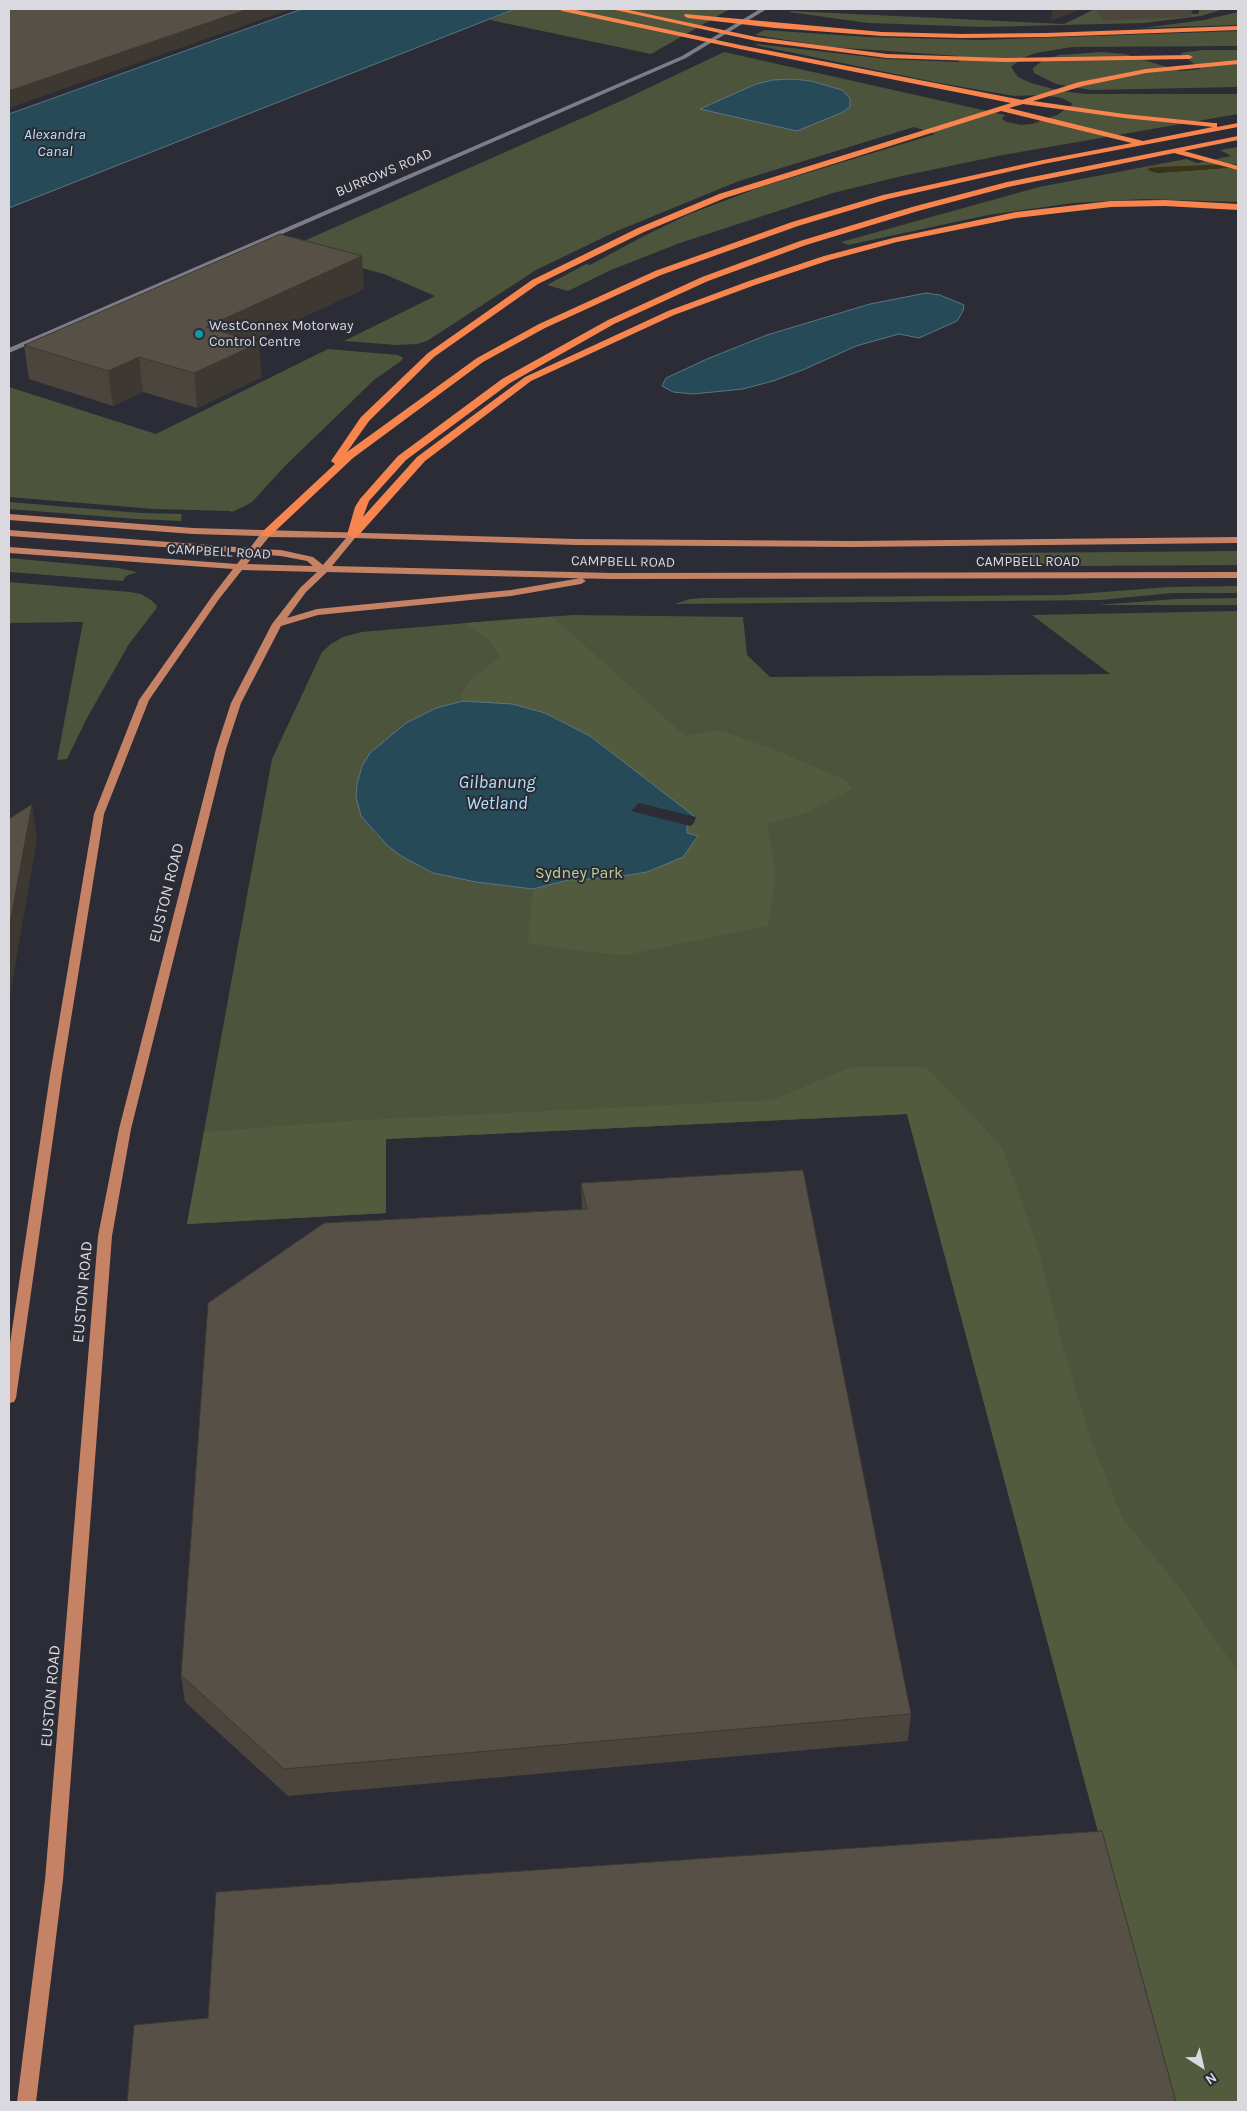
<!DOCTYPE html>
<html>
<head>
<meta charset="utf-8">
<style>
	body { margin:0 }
	#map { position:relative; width:1247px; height:2111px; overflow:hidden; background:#2b2c35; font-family:Karla,sans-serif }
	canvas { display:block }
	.frame { position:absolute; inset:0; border:10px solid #d9d9df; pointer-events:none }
	.north { position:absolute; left:1177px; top:2041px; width:50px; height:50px; -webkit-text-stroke:4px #2b2c35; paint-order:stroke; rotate:145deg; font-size:14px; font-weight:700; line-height:20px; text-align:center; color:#d9d9df }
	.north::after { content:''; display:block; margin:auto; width:18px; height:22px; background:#d9d9df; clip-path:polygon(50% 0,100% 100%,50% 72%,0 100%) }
</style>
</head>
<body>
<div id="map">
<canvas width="1247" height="2111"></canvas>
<div class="frame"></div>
<div class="north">N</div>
</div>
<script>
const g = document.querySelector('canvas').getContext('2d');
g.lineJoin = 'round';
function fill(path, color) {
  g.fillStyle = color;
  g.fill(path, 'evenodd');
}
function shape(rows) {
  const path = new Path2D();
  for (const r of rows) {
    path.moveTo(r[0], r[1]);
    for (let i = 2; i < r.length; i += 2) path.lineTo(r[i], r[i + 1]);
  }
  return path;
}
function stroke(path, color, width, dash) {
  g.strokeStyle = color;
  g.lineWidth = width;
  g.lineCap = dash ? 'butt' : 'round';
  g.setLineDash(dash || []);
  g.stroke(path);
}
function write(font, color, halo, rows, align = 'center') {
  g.font = font + ' Karla,sans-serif';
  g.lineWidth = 4;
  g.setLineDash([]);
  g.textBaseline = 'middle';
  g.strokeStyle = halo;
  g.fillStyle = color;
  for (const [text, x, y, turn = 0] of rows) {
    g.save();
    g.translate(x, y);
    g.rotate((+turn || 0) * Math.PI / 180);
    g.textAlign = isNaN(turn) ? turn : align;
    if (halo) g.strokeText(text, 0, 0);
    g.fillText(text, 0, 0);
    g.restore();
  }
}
fill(shape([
	[515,9,730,9,651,54,490,20],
	[1095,9,1198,14,1200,9,1224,9,1201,16,1144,23,984,27,868,23,789,12,791,11,1064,24],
	[1238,12,1238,25,1142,28,1204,20],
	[764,30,868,37,981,40,1238,31,1238,46,1072,47,1036,53,1022,58,1011,67,1018,77,1031,83,1060,91,1086,94,1238,94,1238,114,1003,155,902,176,833,193,680,243,611,270,568,291,547,285,586,264,590,265,642,237,687,215,758,188,935,134,914,127,739,181,617,231,536,270,427,341,417,344,397,345,344,341,435,296,384,274,288,248,623,100,724,52,1005,115,1002,119,1007,122,1021,125,1032,124,1057,115,1073,104,1062,98,1043,95,1014,96,934,82,755,45,757,44,887,59,959,62,958,56,831,47,755,35],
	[1202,50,1238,50,1238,87,1091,90,1056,84,1034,73,1033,68,1042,61,1059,55,1102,52,1125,54,1180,71,1201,69,1180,53],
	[1238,147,1238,164,1149,168,1150,171,1158,173,1238,167,1238,202,1144,199,1073,203,988,215,848,245,841,242,1039,187,1186,159,1197,163,1231,156,1220,150],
	[328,349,398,355,403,358,401,361,374,380,285,466,252,502,243,507,232,512,230,511,154,509,9,497,9,387,156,434],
	[9,502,141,513,182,514,181,521,136,519,9,509],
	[1238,551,1238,565,1079,566,1003,562,1000,553],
	[9,558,118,568,137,572,126,576,123,581,9,572],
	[9,582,130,592,141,594,151,600,157,606,156,609,129,644,87,718,67,759,57,760,83,622,9,623],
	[1238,586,1238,593,1172,593,1101,600,675,604,690,599,702,598,1064,595,1169,587],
	[1238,598,1238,605,1097,605,1176,599],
	[1238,611,1238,2102,1170,2102,907,1114,386,1139,386,1213,187,1224,272,759,322,652,331,644,343,637,361,632,513,619,574,615,743,617,747,655,770,677,1110,674,1032,615]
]), '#4c543b');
fill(shape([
	[553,617,685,736,719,730,778,751,845,780,853,789,803,814,767,824,774,861,775,886,768,926,626,955,578,951,528,943,533,889,568,880,610,878,647,872,698,836,687,833,687,825,694,816,590,736,545,713,512,704,463,701,460,697,470,679,501,657,489,640,464,623],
	[852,1067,926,1067,1003,1148,1040,1255,1065,1354,1091,1440,1122,1517,1182,1591,1238,1672,1238,2102,1170,2102,907,1114,386,1139,386,1213,187,1224,204,1132,361,1120,772,1100]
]), '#525b3d');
fill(shape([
	[1238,164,1238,167,1170,172,1150,171,1147,169,1159,167]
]), '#3c3413');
const water = shape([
	[302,9,515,9,9,208,9,114,302,9],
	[792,79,811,81,842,90,850,98,850,107,841,113,797,131,700,109,756,84,773,80,792,79],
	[926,293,940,295,964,305,963,311,957,321,919,338,899,334,856,346,805,369,773,381,743,389,693,394,673,392,662,386,666,378,707,359,767,335,870,304,926,293],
	[463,701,512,704,545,713,590,736,694,816,692,822,687,825,687,833,698,836,683,857,647,872,610,878,568,880,533,889,476,882,433,873,401,856,387,845,361,816,356,797,357,784,362,766,370,753,406,723,436,708,463,701]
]);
fill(water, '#274a59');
stroke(water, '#5c7581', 1);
fill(shape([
	[639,803,696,817,694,823,690,826,631,811]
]), '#2b2c35');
fill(shape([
	[760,9,767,9,686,58,9,353,9,348,682,56,760,9]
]), '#7c7d88');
fill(shape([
	[9,514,193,528,576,539,853,541,1238,537,1238,543,853,547,576,545,355,538,332,566,611,573,1238,572,1238,578,611,579,327,572,306,592,287,618,317,609,511,590,581,578,586,581,581,584,511,596,318,615,281,626,241,703,226,749,131,1129,112,1236,63,1880,36,2102,17,2102,45,1880,98,1236,119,1129,216,749,231,703,272,624,300,588,317,572,242,570,219,599,149,700,104,814,62,1075,16,1398,14,1402,9,1403,9,1350,50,1075,94,814,139,700,213,595,233,569,9,553,9,547,237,564,246,553,9,536,9,530,250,548,259,536,193,534,9,520,9,514],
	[269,537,346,538,323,565,313,557,281,550,259,549,269,537],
	[255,554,281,556,307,561,313,566,247,564,255,554]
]), '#c68265');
fill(shape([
	[559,9,571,9,740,45,1022,100,1079,82,1146,69,1238,60,1238,64,1146,73,1083,86,1033,101,1124,114,1214,123,1217,123,1217,127,1238,123,1238,127,1043,164,888,199,798,226,661,275,545,328,483,362,353,458,270,536,262,536,260,534,262,532,335,464,331,461,361,417,428,353,532,280,638,228,719,194,1011,103,740,49,562,11,559,9],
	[1023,104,1124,118,1213,127,1143,141,1009,108,1023,104],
	[1001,111,1132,143,1043,160,883,195,792,222,655,271,539,324,477,358,347,452,369,421,434,357,538,284,644,232,725,198,1001,111],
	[611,9,624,9,756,37,887,54,1005,58,1189,55,1193,57,1189,59,1005,62,887,58,756,41,611,9],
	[685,14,882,32,962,34,1046,33,1238,26,1238,30,1046,37,962,38,882,36,775,28,688,18,684,16,685,14],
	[1238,136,1238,140,1184,151,1238,166,1238,170,1174,153,1008,187,918,211,806,245,708,281,614,324,510,383,406,460,369,501,363,517,417,457,525,377,668,311,749,281,824,256,893,238,1016,212,1111,201,1165,200,1238,204,1238,210,1165,206,1111,207,1016,218,897,242,830,260,755,285,674,315,531,381,425,461,357,537,353,538,347,535,355,507,360,499,398,456,502,379,608,320,702,277,800,241,912,207,1007,182,1238,136]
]), '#f8854e');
fill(shape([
	[1094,9,1193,9,1190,17,1104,20],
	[364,289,252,341,262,377,197,408,143,392,113,406,29,379,24,345],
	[581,1183,911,1714,908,1741,288,1796,185,1702,181,1675,582,1209]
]), '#4b453d');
fill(shape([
	[248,9,292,9,9,108,9,91],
	[1052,9,1082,9,1051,21],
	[362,256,364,289,209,361,206,327],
	[259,343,262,377,197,408,194,373],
	[139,357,143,392,113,406,108,371],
	[32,804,37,839,9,1001,9,929]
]), '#3d3832');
const building = shape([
	[9,9,248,9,9,91,9,9],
	[280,234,362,256,206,327,259,343,194,373,139,357,108,371,24,345,280,234],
	[32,804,9,929,9,819,32,804],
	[803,1170,911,1714,284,1769,181,1675,208,1303,324,1223,587,1209,581,1183,803,1170],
	[1102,1831,1176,2102,127,2102,134,2025,208,2018,216,1892,1102,1831]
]);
fill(building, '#575047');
stroke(building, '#3d3832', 1);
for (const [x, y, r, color] of [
	[199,334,5,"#0f9aa8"]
]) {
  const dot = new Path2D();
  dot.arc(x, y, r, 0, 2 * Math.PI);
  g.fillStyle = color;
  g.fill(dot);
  stroke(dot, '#2b2c35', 2);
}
write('14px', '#d9d9df', '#2b2c35', [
	["BURROWS ROAD",384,173,-23],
	["CAMPBELL ROAD",219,552,3],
	["CAMPBELL ROAD",623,562,1],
	["CAMPBELL ROAD",1028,562]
]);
write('14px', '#d9d9df', '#2b2c35', [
	["WestConnex Motorway",209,326],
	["Control Centre",209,342]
], 'left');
write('italic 15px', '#b1e4fc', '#2b2c35', [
	["Alexandra",55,135],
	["Canal",55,152]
]);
write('16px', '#bcce96', '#2b2c35', [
	["Sydney Park",579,873]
]);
write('16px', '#d9d9df', '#2b2c35', [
	["EUSTON ROAD",167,893,-76],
	["EUSTON ROAD",83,1292,-85],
	["EUSTON ROAD",51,1696,-85]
]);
write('italic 18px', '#b1e4fc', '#2b2c35', [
	["Gilbanung",497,783],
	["Wetland",497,804]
]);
</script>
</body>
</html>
